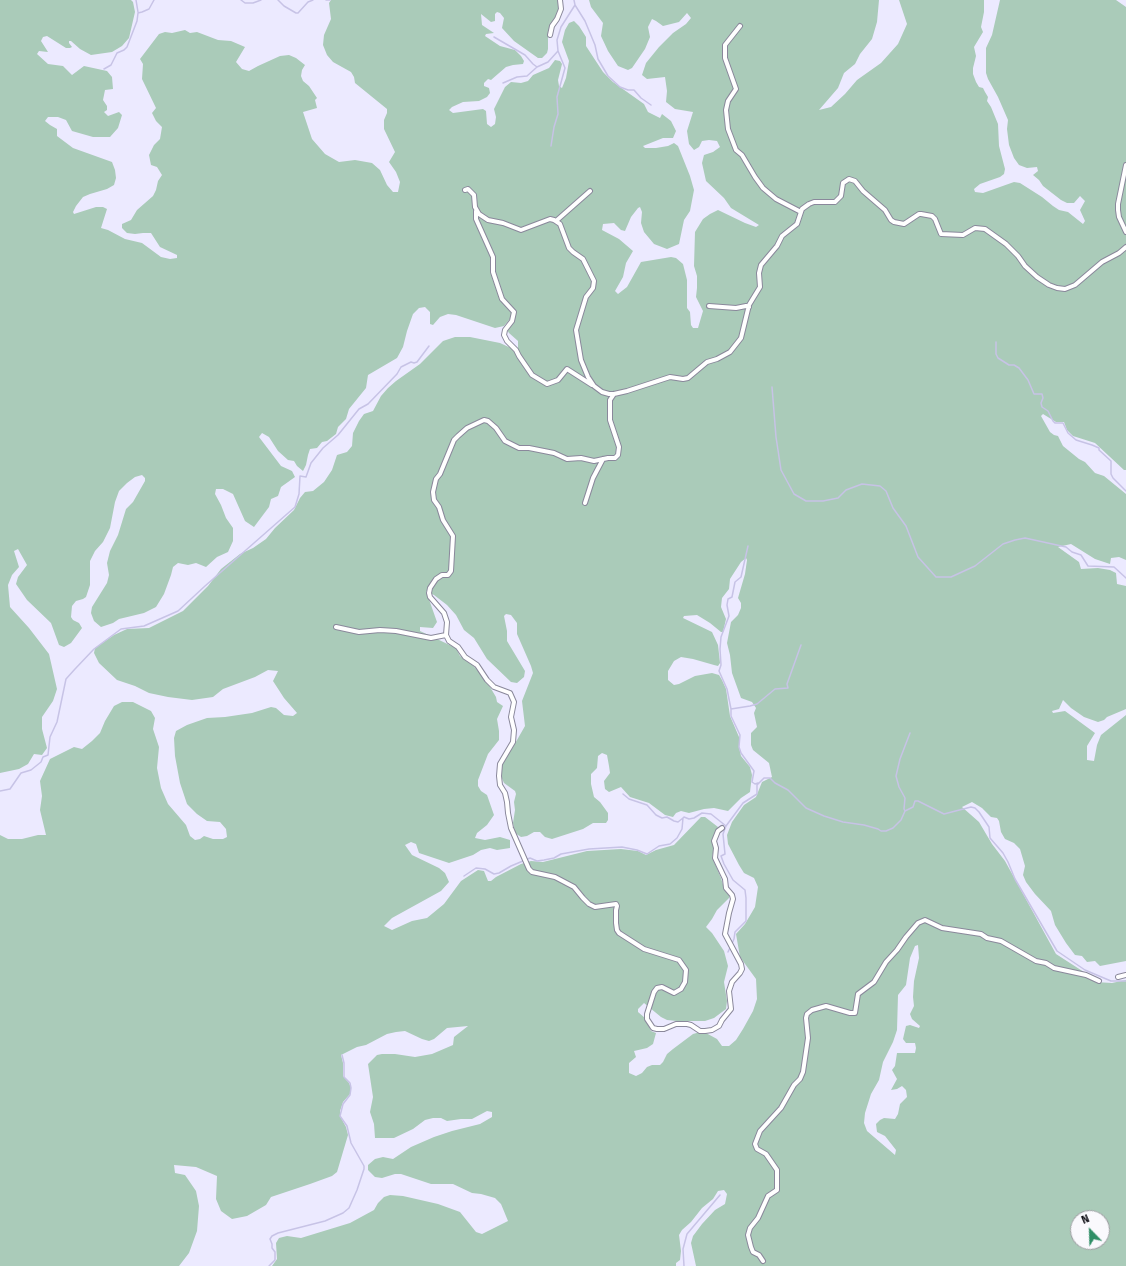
<!DOCTYPE html>
<html>
<head>
<meta charset="utf-8">
<style>
	body { margin:0 }
	#map { position:relative; width:1126px; height:1266px; overflow:hidden; background:#eceaff; font-family:"Fira Sans",sans-serif }
	canvas { display:block }
	.north { position:absolute; left:1070px; top:1210px; width:40px; height:40px; box-sizing:border-box; background:#faf9fd; border:1px solid #9d9ca1; border-radius:50%; rotate:337deg; font-size:11px; font-weight:700; line-height:16px; text-align:center; color:#111017 }
	.north::after { content:''; display:block; margin:auto; width:14px; height:18px; background:#2f8e66; clip-path:polygon(50% 0,100% 100%,50% 72%,0 100%) }
</style>
</head>
<body>
<div id="map">
<canvas width="1126" height="1266"></canvas>
<div class="north">N</div>
</div>
<script>
const g = document.querySelector('canvas').getContext('2d');
g.lineJoin = 'round';
function fill(path, color) {
  g.fillStyle = color;
  g.fill(path, 'evenodd');
}
function shape(rows) {
  const path = new Path2D();
  for (const r of rows) {
    path.moveTo(r[0], r[1]);
    for (let i = 2; i < r.length; i += 2) path.lineTo(r[i], r[i + 1]);
  }
  return path;
}
function stroke(path, color, width, dash) {
  g.strokeStyle = color;
  g.lineWidth = width;
  g.lineCap = dash ? 'butt' : 'round';
  g.setLineDash(dash || []);
  g.stroke(path);
}
fill(shape([
	[0,0,131,0,133,2,135,12,129,38,122,46,112,52,91,55,80,49,71,41,69,41,69,43,72,47,70,48,66,48,47,36,43,37,41,41,48,52,39,51,37,54,48,64,63,66,72,75,84,66,107,71,112,77,113,89,105,90,103,100,107,106,107,110,104,112,108,116,119,112,122,115,118,128,110,137,93,137,72,131,66,120,58,117,48,117,45,121,50,125,57,129,57,136,73,148,112,162,115,170,116,178,114,185,107,189,90,194,83,197,76,206,73,212,74,214,96,207,103,207,107,209,101,228,108,230,125,239,142,243,161,257,170,259,177,258,177,255,160,247,151,233,143,233,135,234,127,233,122,228,122,224,131,220,137,210,153,196,156,190,158,181,162,175,157,167,151,165,149,155,154,145,160,139,162,127,156,121,152,113,156,108,142,79,143,64,140,59,159,34,165,32,172,33,185,30,190,33,197,32,218,40,231,41,245,47,236,62,242,69,249,71,258,66,280,56,289,55,296,58,305,65,302,70,301,76,303,81,309,86,317,98,315,100,317,108,303,112,312,139,325,154,339,162,355,160,372,163,380,170,387,185,393,192,398,192,400,182,396,172,389,162,395,152,384,129,384,120,387,113,387,109,355,83,354,77,351,72,333,62,327,55,323,45,324,35,331,19,329,3,331,0,558,0,560,8,558,14,548,31,548,49,547,53,542,58,538,58,514,41,502,28,504,18,500,13,497,12,495,14,495,21,491,22,481,14,482,25,494,33,486,34,485,36,500,46,515,50,521,56,524,61,523,64,513,65,506,67,491,80,488,79,484,83,484,86,489,88,490,93,487,97,479,101,463,102,452,107,449,110,453,113,483,109,486,111,487,124,491,127,495,124,496,117,494,109,505,87,511,82,521,83,528,81,533,75,549,68,555,60,560,61,562,64,558,80,559,86,562,88,566,78,569,61,562,42,565,30,569,23,574,21,579,26,586,37,586,46,603,72,613,82,644,104,648,112,660,118,662,114,671,121,676,131,673,138,663,138,643,146,645,148,656,148,668,146,674,143,678,146,690,176,694,190,690,211,684,220,679,244,667,249,654,244,644,232,641,223,642,212,640,207,638,208,631,217,625,231,621,230,614,223,603,224,602,230,619,239,633,251,626,263,623,277,615,291,618,294,627,287,641,262,671,257,676,258,683,264,687,280,687,308,690,312,691,325,693,328,698,328,703,311,696,297,697,288,697,276,694,266,695,232,703,219,710,214,718,210,745,223,756,227,759,225,731,208,724,198,706,181,702,163,704,155,713,152,720,147,717,141,709,140,702,141,699,147,694,150,689,144,687,131,693,112,675,109,666,102,667,91,665,77,647,79,642,75,646,63,659,47,673,33,686,24,691,18,687,13,679,22,663,26,656,21,652,19,648,27,650,37,645,49,632,68,628,70,618,66,608,51,601,36,603,23,591,7,589,0,879,0,877,22,872,39,860,54,855,64,844,73,838,88,819,110,831,107,845,94,857,80,881,63,898,44,907,24,899,0,984,0,984,12,981,27,983,32,974,47,976,56,973,68,973,74,976,82,979,87,983,88,985,92,988,97,987,101,991,107,998,124,999,146,1005,169,1004,174,1000,177,980,184,974,189,975,192,983,193,1014,182,1020,183,1042,197,1053,206,1059,210,1068,212,1083,224,1085,221,1080,210,1085,201,1080,196,1074,203,1067,203,1061,200,1043,186,1039,180,1033,175,1038,171,1037,167,1027,168,1019,165,1014,158,1009,145,1007,129,1008,120,998,97,988,79,986,73,986,48,992,35,1000,0,1116,0,1126,7,1126,470,1124,470,1095,443,1073,436,1067,430,1064,422,1056,422,1043,414,1041,416,1050,432,1054,435,1058,436,1063,446,1079,459,1085,462,1095,473,1104,476,1126,494,1126,560,1119,557,1111,558,1110,564,1095,559,1071,544,1058,547,1079,562,1081,569,1098,568,1110,570,1116,573,1117,584,1126,586,1126,709,1107,717,1104,720,1098,722,1084,717,1071,708,1063,700,1059,709,1052,711,1053,713,1065,711,1095,733,1087,746,1087,760,1094,761,1097,745,1101,735,1126,715,1126,961,1100,966,1095,961,1087,962,1082,956,1075,955,1066,943,1055,925,1051,911,1035,894,1026,882,1023,875,1025,866,1020,849,1014,843,1005,839,1001,832,999,821,997,818,991,817,982,808,972,802,962,807,979,822,992,844,1005,861,1056,954,1087,974,1095,982,1112,983,1126,980,1126,1266,696,1266,691,1243,693,1236,702,1224,715,1210,725,1204,727,1194,724,1190,718,1191,713,1199,702,1208,691,1222,682,1230,679,1235,681,1251,680,1260,676,1263,676,1266,272,1266,277,1259,276,1243,279,1238,287,1236,301,1238,350,1223,374,1210,378,1203,384,1197,390,1195,403,1196,438,1204,460,1212,476,1232,482,1234,508,1221,501,1204,495,1198,481,1194,472,1193,453,1184,431,1184,401,1174,395,1174,382,1178,375,1177,368,1170,368,1165,375,1159,383,1157,393,1159,411,1147,434,1137,452,1131,480,1124,492,1117,492,1112,487,1111,472,1119,461,1119,447,1121,441,1118,433,1118,425,1120,413,1129,394,1138,375,1138,374,1124,370,1112,373,1097,368,1064,377,1055,382,1054,395,1054,415,1057,432,1054,453,1045,454,1037,468,1026,447,1028,434,1039,429,1041,422,1039,405,1031,396,1032,387,1034,366,1045,357,1047,341,1055,343,1063,343,1076,349,1083,351,1088,350,1094,343,1102,340,1111,340,1116,346,1127,348,1135,337,1172,332,1176,310,1184,271,1197,266,1205,247,1216,232,1219,221,1211,216,1199,217,1176,196,1167,174,1165,175,1173,185,1175,196,1191,199,1206,197,1231,189,1253,179,1266,0,1266,0,835,8,839,22,839,38,835,46,835,40,810,42,796,40,781,50,759,74,747,82,749,92,741,100,733,105,721,114,706,122,702,133,702,151,711,155,718,153,729,159,747,157,768,161,788,168,804,186,825,190,836,195,840,200,839,204,836,213,839,223,839,227,837,226,829,220,822,207,821,197,814,187,804,180,783,175,756,174,738,176,731,187,725,207,718,225,717,252,713,271,707,276,708,284,715,293,716,297,713,284,698,273,681,278,671,268,670,255,677,223,689,213,697,192,700,168,697,149,693,135,686,117,680,99,663,94,653,95,648,114,635,127,629,149,628,183,611,208,586,221,569,240,554,253,548,266,539,275,528,294,510,300,498,305,492,313,491,324,482,332,470,337,455,347,452,352,446,353,433,359,421,364,414,373,411,381,396,388,388,396,381,420,364,443,341,455,337,470,337,500,343,513,349,518,348,518,341,509,333,507,330,509,326,513,322,510,319,504,326,495,328,456,315,448,314,440,317,433,325,430,324,430,312,425,307,419,308,413,314,407,331,403,347,397,358,368,375,366,388,349,409,346,419,338,427,336,434,327,441,322,442,317,448,310,449,308,455,306,465,303,471,297,466,294,461,288,460,278,451,269,437,262,433,259,437,281,466,292,471,295,477,281,487,278,496,271,499,269,507,254,527,245,521,233,494,223,489,216,489,215,494,221,505,226,518,233,528,233,541,228,552,217,557,206,567,196,563,188,565,178,563,173,567,171,575,164,594,156,607,144,613,119,619,113,623,101,627,94,621,91,613,92,607,107,583,109,575,107,563,110,551,118,535,126,509,133,502,145,481,145,478,142,475,135,477,127,483,119,491,115,502,110,528,103,542,95,551,90,561,90,585,86,597,83,599,76,601,72,606,71,617,73,620,79,623,82,628,71,643,64,647,59,645,51,623,27,600,16,584,18,577,27,565,18,549,14,551,19,567,12,575,8,585,10,607,29,628,49,654,57,689,53,701,42,717,42,729,47,748,42,755,34,754,28,764,19,769,0,773],
	[746,558,747,560,745,574,738,598,741,603,741,608,738,615,731,622,727,643,730,655,732,673,741,698,752,702,756,708,754,713,757,727,751,733,751,745,753,750,769,763,772,777,762,782,756,797,744,805,732,822,727,835,728,844,739,865,744,873,754,878,758,887,755,907,745,924,736,934,740,957,756,979,757,999,753,1011,743,1029,736,1040,729,1046,722,1046,717,1039,706,1033,700,1032,693,1034,673,1049,667,1054,663,1062,660,1065,652,1065,647,1067,642,1073,636,1076,629,1073,629,1063,636,1057,634,1051,647,1048,653,1044,656,1033,651,1031,645,1018,638,1012,638,1009,644,1003,661,1017,667,1020,677,1021,705,1021,714,1018,726,1009,727,1001,724,982,728,966,724,951,712,933,706,927,712,919,717,910,729,898,729,894,724,888,721,878,712,857,714,849,713,841,718,827,705,817,701,817,674,845,656,850,646,855,638,851,621,849,587,851,543,862,531,861,521,864,496,877,491,881,488,881,484,871,478,870,461,881,444,904,427,918,412,921,392,930,384,926,392,918,441,891,449,882,445,873,439,868,412,855,405,845,411,842,416,844,419,853,449,863,473,855,481,850,490,848,497,850,510,848,510,840,500,837,485,840,475,838,477,833,487,825,494,815,487,795,481,791,478,786,478,780,488,754,499,740,499,731,497,719,503,706,497,702,496,697,490,687,479,672,470,662,460,656,456,648,420,631,420,627,433,628,437,622,426,591,434,595,447,605,456,615,464,630,474,638,487,659,511,682,517,683,524,677,525,671,507,641,507,631,504,616,506,614,511,615,517,623,517,634,531,666,533,673,522,701,525,726,513,747,505,757,501,764,500,774,504,783,515,791,516,794,514,802,515,810,513,823,515,833,521,837,527,836,534,832,540,832,545,837,552,839,583,829,593,823,606,823,608,820,608,813,600,802,594,797,591,784,591,774,597,768,598,756,602,753,607,755,609,766,610,773,604,781,605,789,609,792,621,787,630,797,649,803,665,815,673,817,676,813,681,811,689,813,704,809,714,808,728,811,741,798,750,792,752,775,750,767,741,756,739,747,739,737,730,716,726,689,722,680,719,675,712,673,695,676,679,684,674,685,668,680,668,671,674,661,681,657,693,659,714,665,718,666,720,663,718,645,712,632,683,618,684,616,697,615,710,623,721,632,723,632,726,619,721,607,722,598,729,589,730,579,741,562],
	[918,945,919,958,914,981,913,997,914,1006,910,1014,912,1019,920,1026,919,1028,910,1025,906,1026,903,1039,906,1043,915,1043,916,1048,915,1053,897,1053,895,1066,892,1070,897,1079,891,1090,897,1089,902,1086,906,1090,907,1097,900,1104,898,1114,895,1119,884,1118,880,1120,876,1124,877,1132,885,1136,896,1150,895,1155,867,1131,864,1123,865,1113,871,1094,879,1080,883,1062,893,1042,897,1030,898,995,906,985,910,958,915,946],
	[1078,1218,1102,1218,1102,1242,1078,1242]
]), '#aacbb9');
stroke(shape([
	[136,0,138,12],
	[241,0,245,3,253,3,261,0],
	[278,0,284,6,296,13,298,13,308,2,313,0],
	[326,0,330,0],
	[574,0,575,5,585,21,595,45,598,59,608,76,620,87,628,90,634,90,641,98,651,105],
	[494,37,525,55,533,64,537,67,548,62,558,51],
	[104,69,111,65,117,53,124,50,127,47,137,21,138,13,142,12,149,9,154,0],
	[503,83,517,77,527,76,537,67],
	[551,146,554,127,558,114,557,97,565,68,558,51,557,40,561,27,575,5],
	[996,342,996,354,998,358,1009,365,1014,365,1019,368,1028,380,1034,394,1042,394,1043,398,1041,403,1042,407,1048,411,1053,421,1055,423,1063,423,1068,433,1076,440,1092,445,1099,448,1099,450,1111,461,1111,474,1113,478,1126,491],
	[772,387,776,437,781,470,794,494,806,501,823,501,838,498,846,490,862,484,880,486,886,491,893,508,906,526,918,557,936,577,951,577,975,566,1003,544,1015,540,1025,538,1066,547,1072,552,1081,555,1088,566,1114,567,1126,578],
	[748,546,741,577,735,582,732,597,728,599,727,605,729,616,721,637,720,649,721,665,719,671,727,689,731,709,731,716,740,735,739,747,741,753,754,771,752,782,755,784,758,783],
	[731,709,750,706,757,704,775,689,788,688,787,684,801,645],
	[0,791,10,789,21,773,31,770,41,762,43,757,48,755,50,737,57,722,66,679,75,669,94,649,121,629,144,626,178,611,205,586,295,507,299,494,300,476,306,477,311,463,323,448,338,435,359,409,368,404,397,374,401,367,411,362,414,363,417,362,429,346],
	[623,794,629,799,647,805,656,815,662,818,667,817,674,821,678,822,683,818],
	[905,811,904,809,905,798,899,787,896,776,900,759,910,733],
	[464,876,476,868,485,869,494,874,499,873,511,866,530,858,537,861,544,860,554,858,561,854,589,849,622,847,637,850,647,854,659,846,670,844,677,838,682,829,683,818,684,817,689,819,694,818,702,813,711,814,726,826],
	[728,952,734,939,735,932,746,921,746,898,745,890,733,880,724,864,721,856,725,854,723,834,726,826,743,803,757,794,757,785,764,778,770,778,775,783,788,790,806,808,824,816,843,822,864,825,878,829,881,831,886,831,893,828,901,820,905,811,913,807,915,801,918,801,944,814,971,807,975,808,979,812,989,827,990,838,1003,853,1008,862,1015,879,1057,951,1085,970,1092,973,1111,981,1126,981],
	[269,1266,275,1260,275,1252,272,1248,272,1244,270,1239,272,1236,278,1233,325,1221,343,1213,349,1208,357,1190,364,1169,364,1166,351,1143,347,1126,340,1116,343,1104,350,1095,351,1088,350,1083,344,1077,344,1063,342,1055],
	[684,1266,683,1249,687,1234,720,1195]
]), '#c7c3e6', 1.5);
const minor = shape([
	[740,26,725,45,725,58,736,89,728,101,726,110,728,129,736,150,742,155,755,177,763,188,776,199,801,212],
	[550,35,552,26,557,19,561,9,560,0],
	[1126,165,1118,204,1118,210,1119,217,1126,232],
	[465,190,468,189,474,195,475,207,479,214,488,220,503,223,521,230,550,219,554,220,560,224,569,248,573,252,583,259,594,281,593,288,586,297,576,330,581,360,588,377,594,386,602,392,609,394,614,394,627,391,670,377,683,379,688,378,707,362,717,359,730,352,741,338,749,305,760,287,759,273,761,265,777,246,782,236,797,224,802,209,809,204,814,202,835,202,841,196,843,183,849,179,855,181,863,191,885,210,891,220,894,222,904,224,919,214,921,214,932,216,935,219,941,234,963,235,975,228,985,229,1006,244,1018,256,1025,266,1037,277,1049,285,1057,288,1065,289,1075,285,1102,262,1119,253,1126,247],
	[476,211,476,219,493,257,493,272,502,299,514,312,512,321,505,330,504,335,507,341,516,350,519,356,532,375,547,384,558,380,567,369,592,385],
	[556,221,590,191],
	[709,306,736,308,746,306,749,307],
	[614,394,610,400,610,420,619,447,618,455,615,458,608,458,594,461,581,458,567,459,554,453,529,448,519,448,505,441,496,428,488,421,484,420,467,428,458,436,454,440,440,474,436,479,433,492,434,500,439,507,443,520,453,536,451,571,448,575,442,575,436,579,430,588,429,593,430,597,444,613,447,622,446,635,449,641,458,647,465,657,477,665,487,680,494,687,510,693,514,702,511,717,514,730,513,742,500,764,499,776,500,785,505,793,507,802,508,813,511,828,529,869,532,872,555,877,574,887,583,898,589,904,595,907,616,904,617,906,616,910,616,923,617,930,619,933,644,949,679,960,686,970,685,982,681,989,674,993,662,987,657,988,654,992,647,1014,647,1019,653,1028,657,1029,664,1029,676,1024,687,1024,691,1025,700,1031,705,1031,712,1030,719,1026,722,1020,731,1009,729,991,732,982,740,973,742,969,741,964,725,934,729,913,733,899,732,895,726,888,725,879,715,858,716,848,714,841,718,831,722,828],
	[585,503,593,478,603,459],
	[336,627,359,632,380,630,396,631,431,638,446,635],
	[1118,977,1126,975],
	[763,1261,759,1255,753,1252,751,1247,748,1235,750,1228,758,1218,768,1196,777,1190,777,1170,766,1154,757,1149,755,1144,760,1131,781,1108,794,1085,800,1079,803,1072,808,1038,806,1018,807,1014,812,1010,826,1006,850,1013,855,1013,858,994,874,982,886,962,897,950,906,937,918,923,925,920,942,928,981,934,987,938,1001,941,1036,961,1046,963,1054,968,1086,975,1099,981]
]);
stroke(minor, '#8a889b', 6);
stroke(minor, '#fff', 4);
</script>
</body>
</html>
